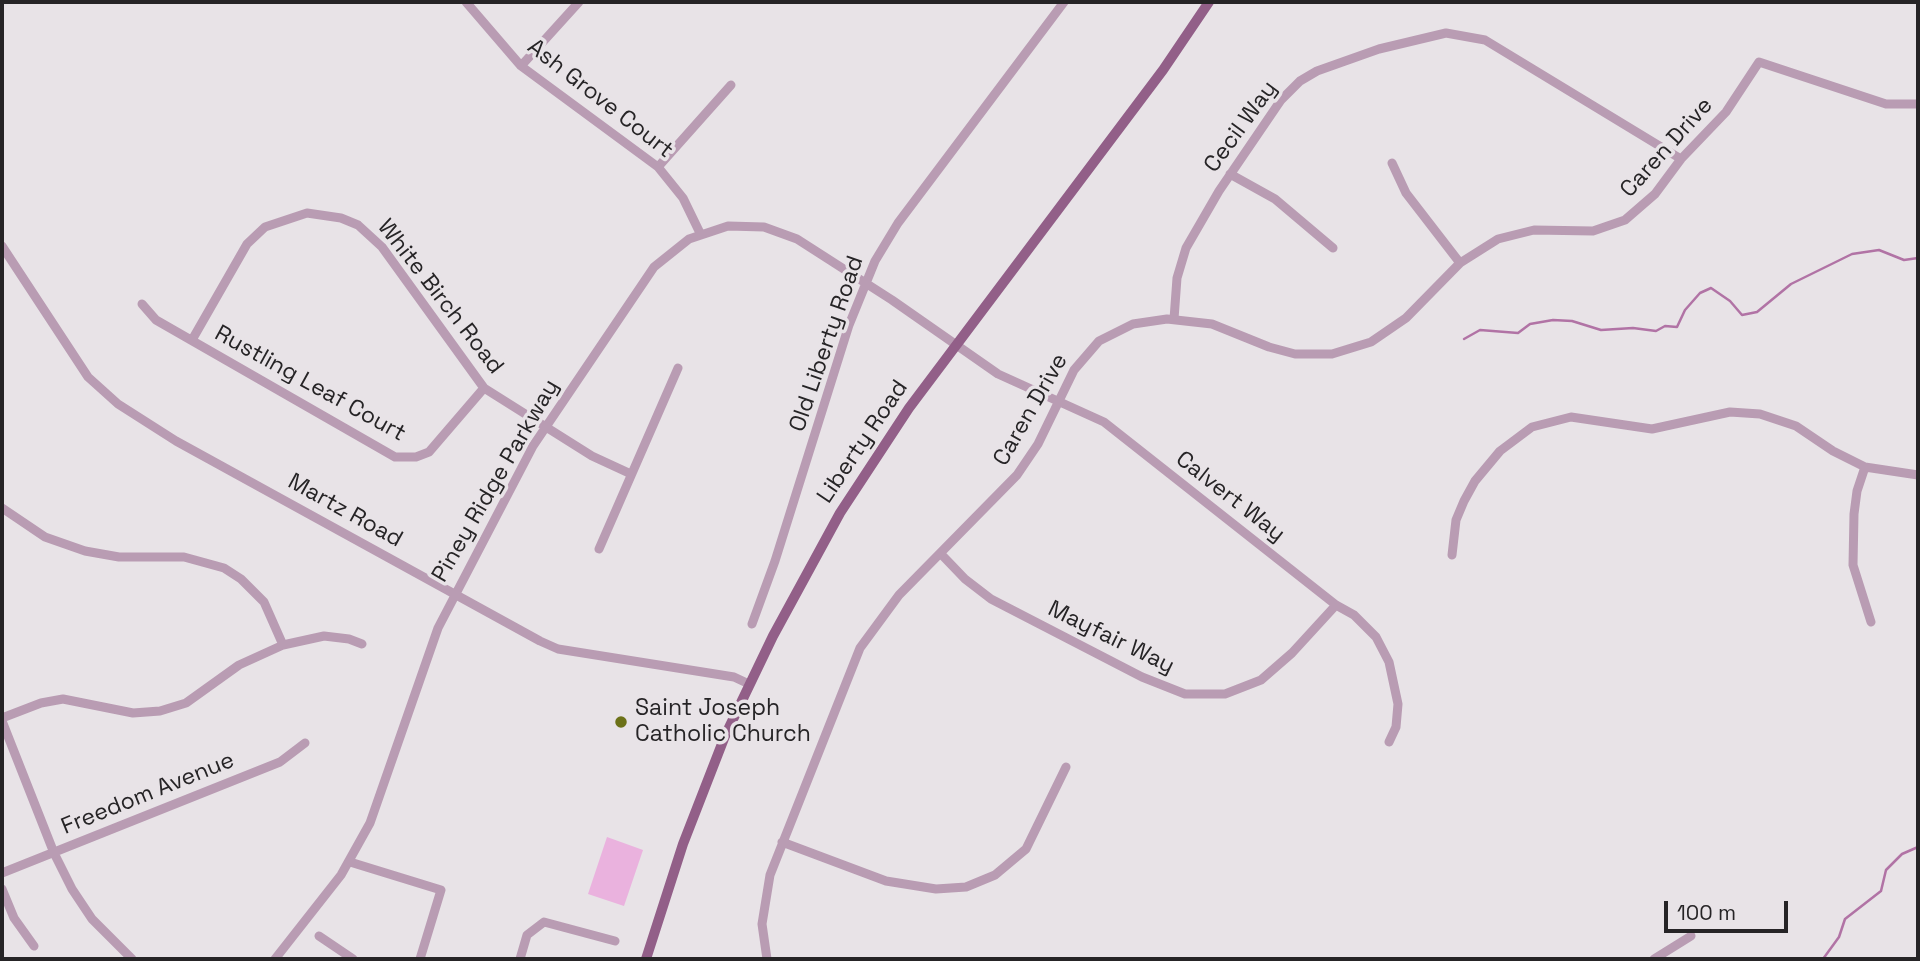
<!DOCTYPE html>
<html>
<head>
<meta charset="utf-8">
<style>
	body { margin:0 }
	#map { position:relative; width:1920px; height:961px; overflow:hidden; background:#e8e3e7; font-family:"Space Grotesk",sans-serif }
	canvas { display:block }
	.frame { position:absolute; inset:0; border:4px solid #262426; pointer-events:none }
	.scale { position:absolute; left:1664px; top:901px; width:124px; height:32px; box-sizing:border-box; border:4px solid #262426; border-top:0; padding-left:9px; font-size:21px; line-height:24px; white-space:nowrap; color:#262426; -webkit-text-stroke:5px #e8e3e7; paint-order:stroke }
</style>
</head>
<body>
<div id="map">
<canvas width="1920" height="961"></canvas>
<div class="frame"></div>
<div class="scale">100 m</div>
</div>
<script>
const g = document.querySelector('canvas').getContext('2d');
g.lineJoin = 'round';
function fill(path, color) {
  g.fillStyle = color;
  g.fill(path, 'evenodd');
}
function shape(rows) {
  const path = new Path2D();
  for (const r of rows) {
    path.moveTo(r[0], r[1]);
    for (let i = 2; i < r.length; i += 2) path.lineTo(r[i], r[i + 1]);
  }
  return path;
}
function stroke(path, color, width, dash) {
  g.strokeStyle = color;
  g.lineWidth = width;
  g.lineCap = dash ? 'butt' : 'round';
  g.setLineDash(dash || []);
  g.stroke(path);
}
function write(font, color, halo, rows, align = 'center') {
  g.font = font + ' "Space Grotesk",sans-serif';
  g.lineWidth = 7;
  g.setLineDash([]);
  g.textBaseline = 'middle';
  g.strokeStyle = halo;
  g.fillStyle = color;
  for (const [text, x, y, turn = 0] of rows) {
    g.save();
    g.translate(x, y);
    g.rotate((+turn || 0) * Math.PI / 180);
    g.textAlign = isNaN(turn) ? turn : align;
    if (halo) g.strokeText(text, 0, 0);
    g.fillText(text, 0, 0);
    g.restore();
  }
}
fill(shape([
	[607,837,643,850,624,906,588,894]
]), '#eab2de');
stroke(shape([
	[1464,339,1480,330,1518,333,1530,324,1553,320,1572,321,1601,330,1633,328,1656,331,1665,326,1677,327,1685,310,1700,293,1711,288,1730,301,1742,315,1757,312,1791,284,1852,254,1879,250,1904,260,1918,258],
	[1823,959,1839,937,1845,919,1881,891,1886,870,1902,854,1918,847]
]), '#b173a5', 2.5);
stroke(shape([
	[466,2,521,66,658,167,683,198,700,233],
	[521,66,579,2],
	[1392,163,1406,193,1460,263],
	[658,167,731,85],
	[1230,174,1275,199,1333,248],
	[2,246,88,377,118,404,176,441,540,641,558,649,734,677,749,684],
	[142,304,156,320,395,457,416,457,429,452,484,388],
	[1174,319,1177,278,1186,248,1219,191,1281,100,1300,81,1317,71,1379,49,1446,33,1485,40,1681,159],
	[192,340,247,244,265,227,307,213,341,218,358,225,382,247,484,388,592,456,631,474],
	[1865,467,1857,491,1854,514,1853,565,1871,622],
	[2,508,45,537,85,551,119,557,184,557,224,568,241,579,264,602,283,645],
	[599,549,678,368],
	[941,554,965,579,991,599,1142,677,1185,694,1225,694,1261,680,1292,653,1336,605],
	[1452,555,1456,520,1464,501,1475,481,1500,451,1532,427,1571,417,1652,429,1730,412,1760,414,1796,426,1833,451,1865,467,1918,475],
	[752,624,775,561,849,325,875,261,898,223,1064,2],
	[2,718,41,703,63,699,133,713,160,711,186,703,239,665,283,645,324,636,349,639,362,644],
	[2,721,54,853,72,889,92,919,132,959],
	[782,842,886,881,936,889,966,887,995,875,1026,849,1066,767],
	[350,862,441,890,420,959],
	[2,873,280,762,305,743],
	[2,889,14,918,34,946],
	[319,936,353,959],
	[275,959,341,875,370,823,438,628,533,446,654,267,689,239,728,226,764,227,797,239,892,300,998,374,1104,422,1336,605,1354,615,1376,637,1389,662,1398,704,1396,727,1389,742],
	[520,959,527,935,544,922,615,941],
	[767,959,762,924,770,875,860,648,899,595,1017,475,1038,444,1074,370,1099,341,1133,324,1167,319,1212,324,1269,347,1295,354,1332,354,1371,342,1406,318,1460,263,1498,239,1534,230,1593,231,1625,220,1655,194,1681,159,1726,112,1759,62,1886,104,1918,104],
	[1654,959,1691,936]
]), '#b99cb3', 9);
stroke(shape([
	[646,959,683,844,725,736,773,636,840,513,909,408,1163,70,1209,2]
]), '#925f88', 10);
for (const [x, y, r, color] of [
	[621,722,7,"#6c7118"]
]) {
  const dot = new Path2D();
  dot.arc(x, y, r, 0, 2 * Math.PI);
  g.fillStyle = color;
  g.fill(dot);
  stroke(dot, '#e8e3e7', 2.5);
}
write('23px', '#262426', '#e8e3e7', [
	["Ash Grove Court",600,99,38],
	["Cecil Way",1241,127,-54],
	["Caren Drive",1667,148,-48],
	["White Birch Road",440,297,52],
	["Old Liberty Road",827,344,-71],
	["Rustling Leaf Court",310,384,29],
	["Caren Drive",1031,410,-60],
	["Liberty Road",863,442,-56],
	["Piney Ridge Parkway",496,481,-60],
	["Calvert Way",1230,497,38],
	["Martz Road",345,511,29],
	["Mayfair Way",1111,638,26],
	["Freedom Avenue",148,794,-22]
]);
write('23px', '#262426', '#e8e3e7', [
	["Saint Joseph",635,709],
	["Catholic Church",635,735]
], 'left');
</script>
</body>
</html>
